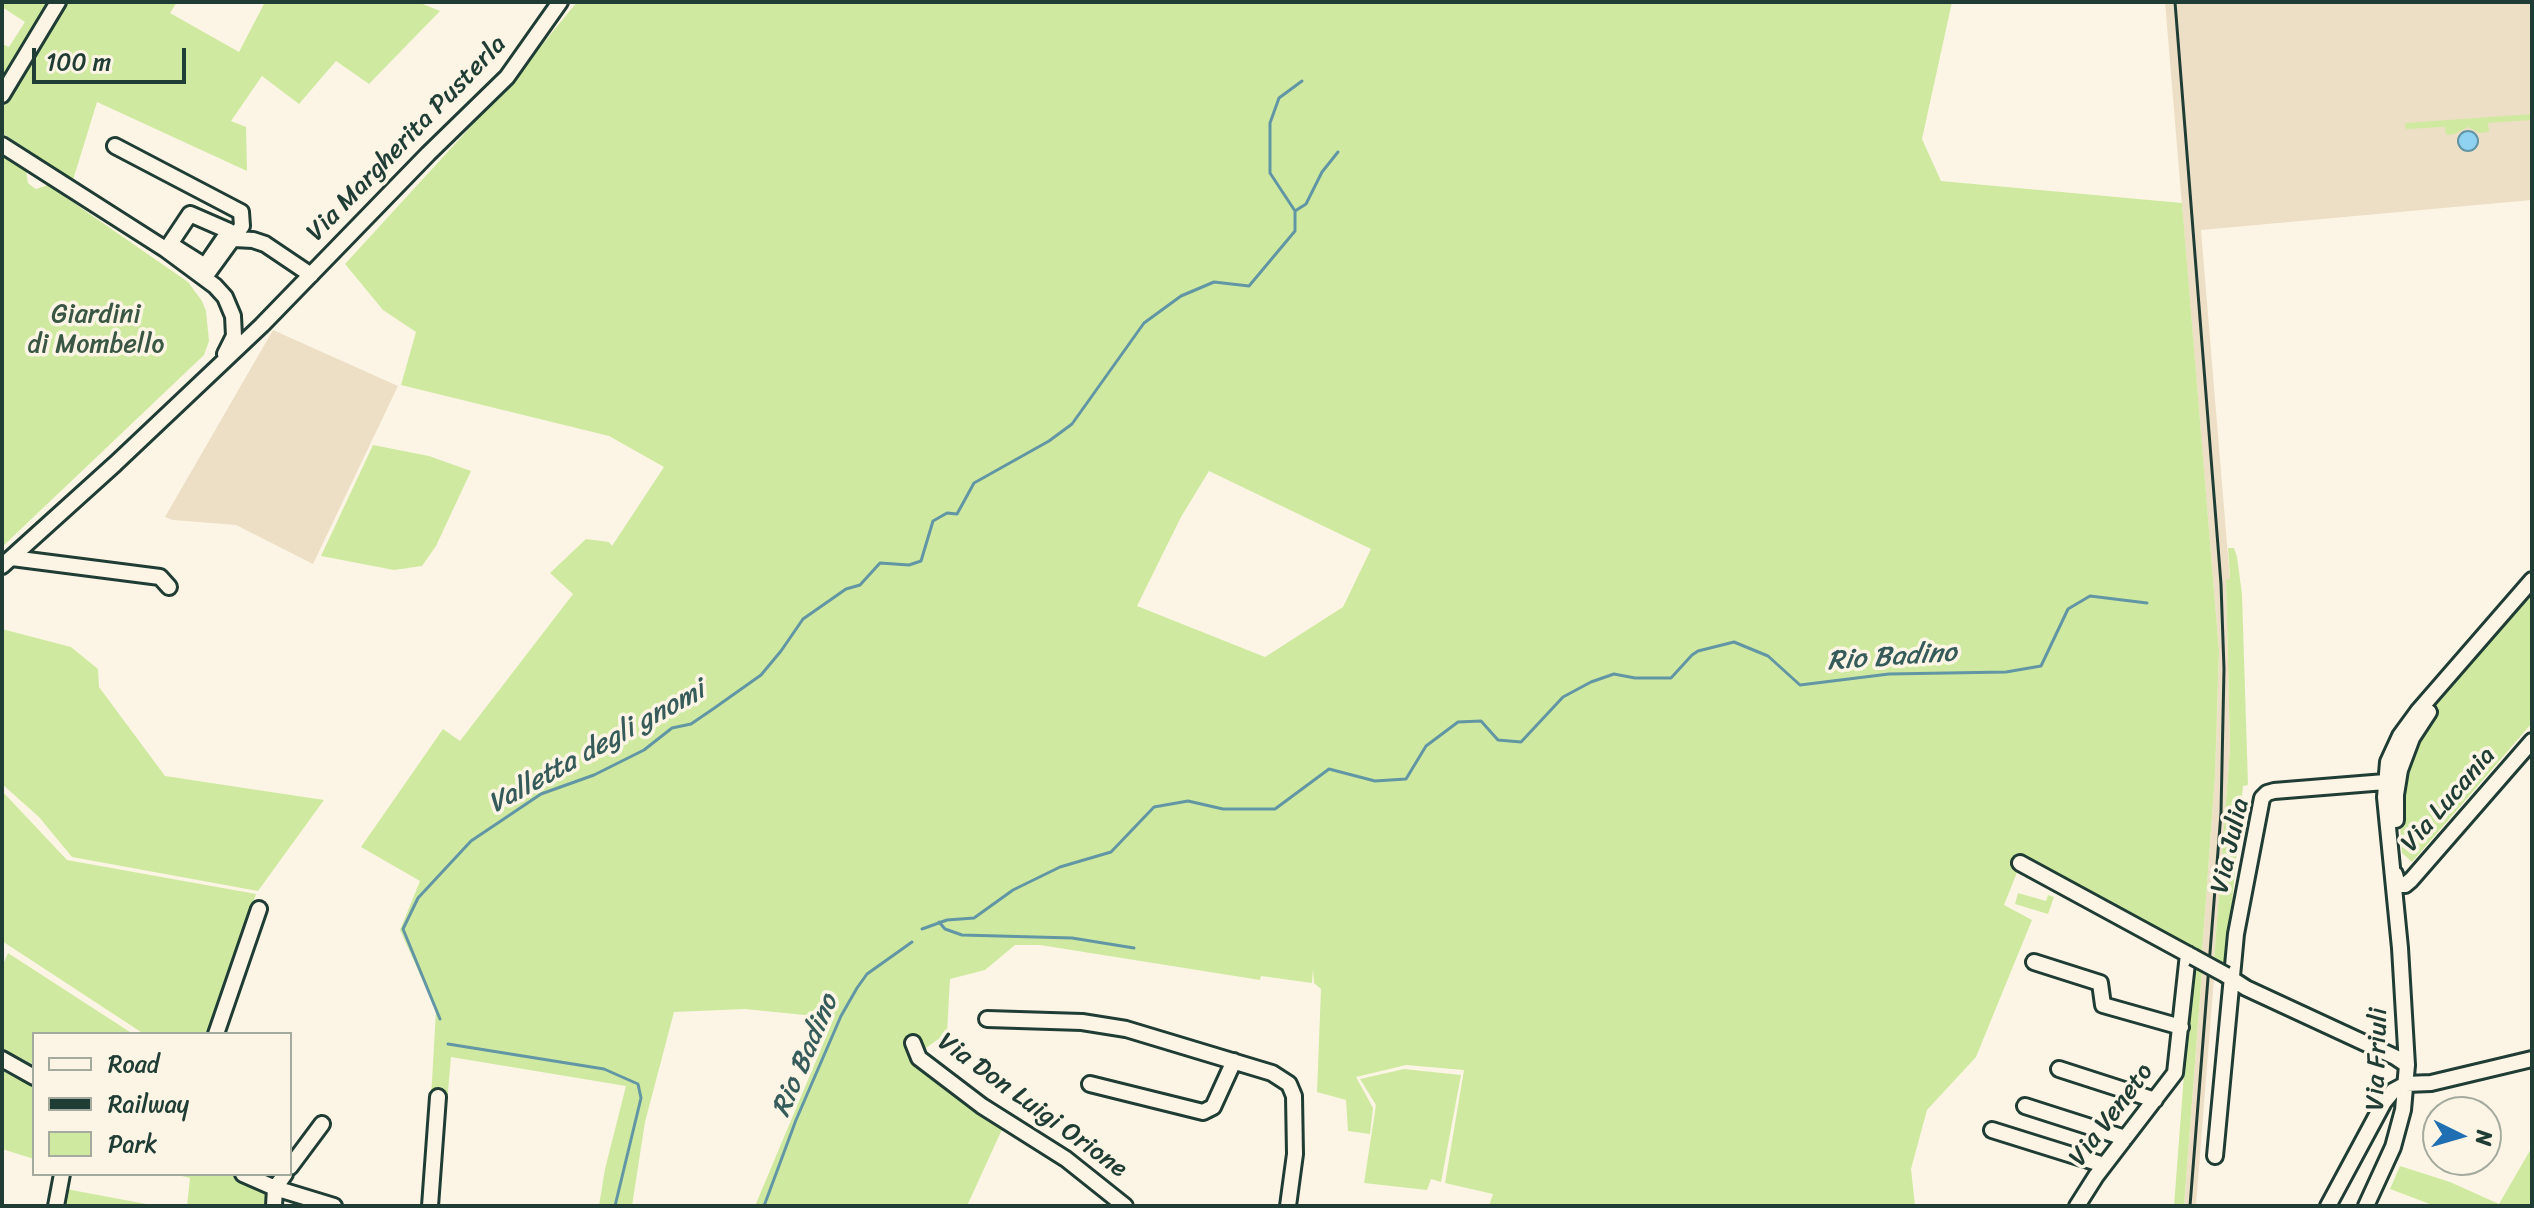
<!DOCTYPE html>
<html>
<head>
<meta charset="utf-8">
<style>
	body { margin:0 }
	#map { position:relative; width:2534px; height:1208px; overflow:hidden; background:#fcf5e5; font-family:Sriracha,sans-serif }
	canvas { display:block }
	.frame { position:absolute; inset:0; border:4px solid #1f3d34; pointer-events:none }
	.legend { position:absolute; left:32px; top:1032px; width:260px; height:144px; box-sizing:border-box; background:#fcf5e5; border:2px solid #a4ab9e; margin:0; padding:10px 14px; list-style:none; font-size:24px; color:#1f3d34 }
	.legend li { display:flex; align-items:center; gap:16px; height:40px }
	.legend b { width:40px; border:2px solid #a4ab9e }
	.north { position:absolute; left:2422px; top:1096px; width:80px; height:80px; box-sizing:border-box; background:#fcf5e5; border:2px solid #a4ab9e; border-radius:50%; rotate:95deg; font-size:22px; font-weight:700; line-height:32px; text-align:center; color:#1f3d34 }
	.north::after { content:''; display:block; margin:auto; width:28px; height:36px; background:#1f6fb2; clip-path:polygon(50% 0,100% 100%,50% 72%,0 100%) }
	.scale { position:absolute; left:32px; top:48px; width:154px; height:36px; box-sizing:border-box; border:4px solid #1f3d34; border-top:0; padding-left:10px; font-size:24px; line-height:28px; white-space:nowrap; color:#1f3d34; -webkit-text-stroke:6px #fcf5e5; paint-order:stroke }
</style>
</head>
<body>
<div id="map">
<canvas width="2534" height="1208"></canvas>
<div class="frame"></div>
<ul class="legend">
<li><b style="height:10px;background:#fcf5e5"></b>Road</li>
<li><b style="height:10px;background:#1f3d34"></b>Railway</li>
<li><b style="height:22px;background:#cfeaa0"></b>Park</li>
</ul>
<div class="north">N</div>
<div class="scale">100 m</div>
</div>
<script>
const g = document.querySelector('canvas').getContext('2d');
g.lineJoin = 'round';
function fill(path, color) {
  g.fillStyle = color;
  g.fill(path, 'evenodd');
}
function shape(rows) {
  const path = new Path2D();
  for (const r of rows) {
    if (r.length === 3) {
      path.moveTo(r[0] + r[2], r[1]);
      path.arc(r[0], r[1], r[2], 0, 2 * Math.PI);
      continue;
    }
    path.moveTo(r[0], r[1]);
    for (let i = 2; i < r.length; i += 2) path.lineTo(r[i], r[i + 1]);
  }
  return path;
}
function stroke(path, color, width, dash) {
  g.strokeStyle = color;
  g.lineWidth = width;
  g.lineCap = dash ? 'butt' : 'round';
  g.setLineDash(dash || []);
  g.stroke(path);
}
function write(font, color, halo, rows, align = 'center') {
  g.font = font + ' Sriracha,sans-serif';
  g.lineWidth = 7;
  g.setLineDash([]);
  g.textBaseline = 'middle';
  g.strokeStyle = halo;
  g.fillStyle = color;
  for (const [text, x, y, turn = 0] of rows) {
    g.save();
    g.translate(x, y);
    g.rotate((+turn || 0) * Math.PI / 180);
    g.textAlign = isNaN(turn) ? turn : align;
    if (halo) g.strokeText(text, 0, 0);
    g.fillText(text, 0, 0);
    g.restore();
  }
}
fill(shape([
	[2165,2,2532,2,2532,200,2201,230,2230,580,2226,581,2230,748,2214,960,2202,953,2215,776,2219,651],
	[273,330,398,386,313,564,236,525,173,520,165,517],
	[2202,971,2214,978,2196,1206,2184,1206]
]), '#eddfc6');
fill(shape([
	[2,2,51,2,2,79,2,44,9,47,25,22,2,7],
	[66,2,177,2,170,13,239,52,265,2,418,2,440,11,369,84,336,61,299,104,262,76,231,121,246,127,247,171,97,102,73,180,2,133,2,109],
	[577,2,1952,2,1922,139,1941,181,2182,203,2219,651,2215,776,2202,953,2022,860,2004,905,2032,920,1976,1057,1927,1110,1911,1169,1915,1206,1489,1206,1493,1194,1445,1183,1464,1070,1406,1065,1356,1077,1373,1108,1370,1134,1348,1131,1346,1100,1317,1092,1321,989,1314,983,1313,969,1312,983,1261,976,1260,980,1040,945,1015,945,985,970,950,979,947,1033,916,1055,1004,1125,967,1206,755,1206,834,1018,745,1009,674,1012,645,1122,632,1206,599,1206,605,1169,626,1086,451,1057,447,1103,431,1099,436,1010,400,930,420,881,361,847,443,729,460,741,573,594,550,573,586,539,609,542,612,546,664,467,609,436,401,385,416,332,383,310,345,264,508,86],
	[1209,471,1371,549,1343,607,1265,657,1137,606,1181,517],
	[2402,109,2405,123,2532,114,2532,120,2488,123,2489,132,2479,133,2468,127,2455,134,2446,135,2445,127,2406,129],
	[2,155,26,171,28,183,33,187,36,189,48,185,188,282,202,301,206,311,209,341,204,355,2,547],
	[373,445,429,456,471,471,436,546,422,566,394,570,321,556],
	[2228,548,2234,548,2237,557,2242,594,2248,785,2243,786,2226,967,2214,960,2230,748,2226,580,2230,579],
	[2528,592,2532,596,2532,723,2412,862,2402,853,2397,785,2402,753,2435,701],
	[2,629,71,647,98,669,99,687,165,776,324,800,258,891,72,857,39,817,2,784],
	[2,791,67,860,256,894,208,1034,144,1034,2,941],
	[2018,893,2046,901,2048,895,2054,897,2048,914,2015,904],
	[8,953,133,1034,34,1034,34,1065,2,1048,2,967],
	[2193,965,2202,971,2184,1206,2174,1206,2184,1074,2180,1073],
	[2,1063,34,1080,34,1159,2,1149],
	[1404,1069,1461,1075,1441,1182,1431,1179,1427,1190,1364,1183,1376,1105,1360,1079],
	[2532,1147,2532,1206,2435,1206,2390,1189,2400,1166,2450,1182,2499,1204],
	[173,1174,235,1174,261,1185,269,1197,268,1206,187,1206,190,1178],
	[66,1189,157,1206,63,1206]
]), '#cfeaa0');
const water = shape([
	[2468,141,10]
]);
fill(water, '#8fd2f1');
stroke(water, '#6296a5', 2);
stroke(shape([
	[1295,211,1306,204,1322,172,1338,152],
	[939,922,945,929,962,935,1072,938,1134,948],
	[922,929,947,920,974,918,1013,890,1060,867,1111,852,1154,807,1188,801,1223,809,1275,809,1329,769,1375,781,1406,779,1426,746,1458,722,1481,721,1498,740,1521,742,1563,697,1591,682,1614,674,1635,678,1671,678,1692,655,1698,651,1734,642,1768,656,1800,685,1889,674,2006,672,2041,666,2068,609,2090,596,2147,603],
	[440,1019,403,929,418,898,471,841,541,794,594,775,644,750,672,728,691,724,713,709,761,675,781,651,803,619,846,589,860,585,880,563,909,565,921,561,933,521,947,513,957,514,974,483,1049,441,1072,424,1144,323,1181,296,1214,282,1249,286,1295,231,1295,211,1270,173,1270,123,1279,98,1302,81],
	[448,1044,604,1069,638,1084,641,1098,615,1206],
	[764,1206,796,1120,841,1016,857,988,867,974,912,942]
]), '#6296a5', 3);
const minor = shape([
	[2,95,58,2],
	[2,145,165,249,215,286,225,297,233,316,234,336,225,354],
	[115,146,241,212,242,226,205,277],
	[190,214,229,231,205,266,170,244,190,214],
	[234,239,253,240,265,244,311,275],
	[12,558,160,577,169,587],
	[2,566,115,464,262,325,428,154,507,77,560,2],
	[2396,820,2396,795,2400,770,2412,738,2429,712],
	[2020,863,2193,957],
	[2395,874,2398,885,2405,885,2411,880,2532,741],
	[2034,962,2100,983,2103,1005,2181,1027],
	[2226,975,2246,988,2395,1057,2407,1065],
	[987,1019,1082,1022,1126,1029,1272,1073,1289,1084,1294,1096,1295,1154,1288,1206],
	[216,1034,259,909],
	[913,1043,919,1058,982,1106,1066,1159,1125,1206],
	[2,1059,34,1077],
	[2059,1069,2155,1100],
	[1090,1084,1203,1112,1213,1107,1234,1061],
	[2025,1106,2125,1138],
	[1992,1130,2104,1165],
	[2215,1156,2236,934,2262,798,2267,793,2274,791,2385,782,2390,787],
	[290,1167,322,1124],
	[243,1174,275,1188,334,1206],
	[56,1206,62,1174],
	[274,1206,275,1188,285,1174],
	[430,1206,438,1097],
	[2077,1206,2096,1176,2175,1073,2188,954],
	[2328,1206,2384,1102,2393,1091,2406,1084,2431,1083,2532,1059],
	[2366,1206,2393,1147,2403,1110,2407,1065,2400,948,2385,797,2388,762,2400,736,2419,710,2532,580]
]);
stroke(minor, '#1f3d34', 20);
stroke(minor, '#fcf5e5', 14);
stroke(shape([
	[2175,2,2221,584,2224,669,2221,813,2190,1206]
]), '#1f3d34', 3);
const minorBridge = shape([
	[2193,957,2226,975]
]);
stroke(minorBridge, '#1f3d34', 20, []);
stroke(minorBridge, '#fcf5e5', 14);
write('26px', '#1f3d34', '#fcf5e5', [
	["Via Margherita Pusterla",407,139,-46],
	["Via Lucania",2449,800,-49],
	["Via Julia",2231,846,-77],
	["Via Friuli",2378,1059,-88],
	["Via Don Luigi Orione",1032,1106,36],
	["Via Veneto",2112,1115,-53]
]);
write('26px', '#395744', '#fcf5e5', [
	["Giardini",96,315],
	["di Mombello",96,345]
]);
write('italic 28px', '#355b5a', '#fcf5e5', [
	["Rio Badino",1892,658,-4],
	["Valletta degli gnomi",597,748,-29],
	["Rio Badino",806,1056,-67]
]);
</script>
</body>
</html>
